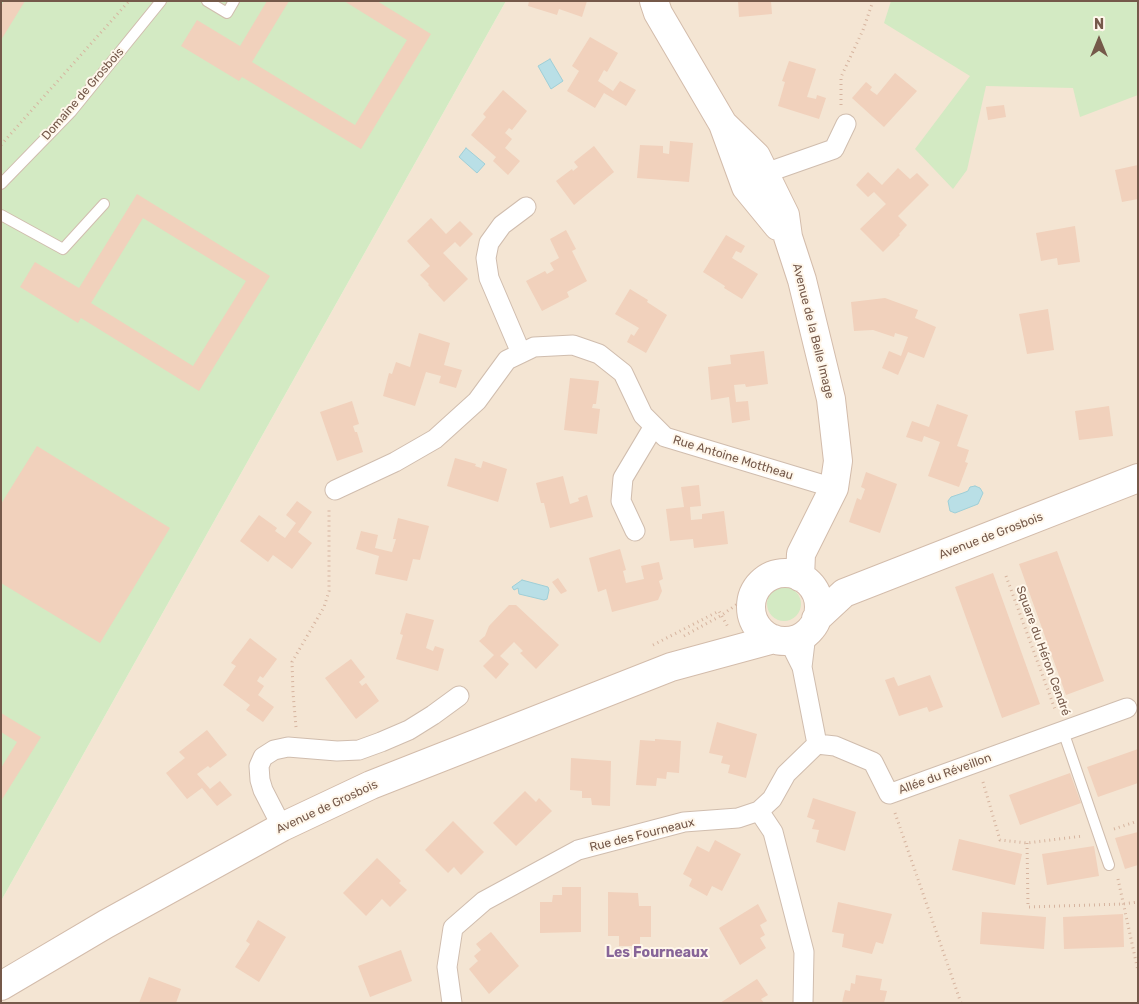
<!DOCTYPE html>
<html>
<head>
<meta charset="utf-8">
<style>
	body { margin:0 }
	#map { position:relative; width:1139px; height:1004px; overflow:hidden; background:#fcf3e4; font-family:Rubik,sans-serif }
	canvas { display:block }
	.frame { position:absolute; inset:0; border:2px solid #75594a; pointer-events:none }
	.north { position:absolute; left:1074px; top:15px; width:50px; height:50px; -webkit-text-stroke:4px #fff7eb; paint-order:stroke; rotate:0deg; font-size:14px; font-weight:700; line-height:20px; text-align:center; color:#75594a }
	.north::after { content:''; display:block; margin:auto; width:18px; height:22px; background:#75594a; clip-path:polygon(50% 0,100% 100%,50% 72%,0 100%) }
</style>
</head>
<body>
<div id="map">
<canvas width="1139" height="1004"></canvas>
<div class="frame"></div>
<div class="north">N</div>
</div>
<script>
const g = document.querySelector('canvas').getContext('2d');
g.lineJoin = 'round';
function fill(path, color) {
  g.fillStyle = color;
  g.fill(path, 'evenodd');
}
function shape(rows) {
  const path = new Path2D();
  for (const r of rows) {
    if (r.length === 3) {
      path.moveTo(r[0] + r[2], r[1]);
      path.arc(r[0], r[1], r[2], 0, 2 * Math.PI);
      continue;
    }
    path.moveTo(r[0], r[1]);
    for (let i = 2; i < r.length; i += 2) path.lineTo(r[i], r[i + 1]);
  }
  return path;
}
function stroke(path, color, width, dash) {
  g.strokeStyle = color;
  g.lineWidth = width;
  g.lineCap = dash ? 'butt' : 'round';
  g.setLineDash(dash || []);
  g.stroke(path);
}
function write(font, color, halo, rows, align = 'center') {
  g.font = font + ' Rubik,sans-serif';
  g.lineWidth = 4;
  g.setLineDash([]);
  g.textBaseline = 'middle';
  g.strokeStyle = halo;
  g.fillStyle = color;
  for (const [text, x, y, turn = 0] of rows) {
    g.save();
    g.translate(x, y);
    g.rotate((+turn || 0) * Math.PI / 180);
    g.textAlign = isNaN(turn) ? turn : align;
    if (halo) g.strokeText(text, 0, 0);
    g.fillText(text, 0, 0);
    g.restore();
  }
}
fill(shape([
	[506,1,1138,1,1138,1003,1,1003,1,901]
]), '#f4e5d3');
fill(shape([
	[1,1,506,1,1,901],
	[891,1,1138,1,1138,95,1080,117,1073,88,986,86,967,170,953,189,915,149,970,76,884,23],
	[784,604,17]
]), '#d3eac3');
const water = shape([
	[550,59,563,81,551,89,538,66,550,59],
	[466,148,485,164,477,173,459,157,466,148],
	[975,486,980,488,983,493,978,504,955,513,950,511,948,501,951,497,963,493,968,491,970,487,975,486],
	[522,580,548,587,549,590,547,599,544,600,519,594,518,588,514,590,512,587,522,580]
]);
fill(water, '#b9dfe6');
stroke(water, '#9fcfd7', 1);
fill(shape([
	[4,1,25,1,1,40,1,6],
	[267,1,289,1,252,62,355,125,407,40,344,1,377,1,431,34,361,149,242,77,239,81,181,46,197,20,240,46],
	[529,1,587,1,582,17,559,9,557,15,528,6],
	[738,1,771,1,772,14,739,17],
	[590,37,618,53,607,72,604,70,598,81,613,91,620,81,636,90,626,106,604,93,595,108,567,91,579,71,572,66],
	[789,61,816,69,807,97,816,99,817,95,826,98,819,119,778,106,785,82,782,81],
	[895,73,917,91,884,127,852,98,866,82,872,87,870,90,877,95],
	[503,90,527,111,512,130,509,128,505,133,512,139,505,148,520,161,508,175,493,161,496,157,471,135,486,117,483,114],
	[1004,105,1006,117,988,120,986,107],
	[670,141,693,143,689,182,637,178,640,145,663,146,663,153,669,154],
	[594,146,614,172,574,205,556,181,572,169,573,171,578,167,574,162],
	[1138,165,1138,199,1122,202,1115,170],
	[898,168,910,179,917,173,929,185,898,216,907,225,899,234,900,235,883,252,860,229,886,204,874,192,868,197,856,185,868,172,882,185],
	[137,194,270,276,199,391,81,318,78,323,20,287,35,262,79,288],
	[143,218,246,281,193,366,91,303],
	[431,218,446,234,460,221,473,234,460,247,455,242,443,253,468,279,444,302,428,285,429,284,420,275,430,266,407,241],
	[1075,226,1080,262,1058,265,1057,258,1041,261,1036,233],
	[566,230,576,249,572,251,587,281,567,292,569,297,542,311,526,281,545,271,547,274,554,270,550,263,559,258,550,239],
	[726,235,745,246,741,253,736,251,732,258,758,274,742,299,724,288,725,286,703,272],
	[630,289,648,300,647,302,667,315,646,353,627,342,631,334,634,336,639,328,615,314],
	[885,298,918,310,915,318,936,327,924,358,908,352,898,375,882,368,889,351,901,356,908,337,895,333,894,337,873,330,854,331,851,302],
	[1048,309,1054,350,1027,354,1019,314],
	[419,333,450,343,444,365,462,370,456,388,439,383,441,376,426,372,415,406,383,396,389,373,392,374,396,362,410,367],
	[764,351,768,384,746,387,745,384,734,385,736,402,748,401,750,420,732,423,729,397,711,400,708,367,731,364,730,355],
	[570,378,599,381,596,404,593,404,592,408,600,409,597,434,564,430],
	[352,401,359,424,353,426,355,432,357,432,363,452,337,461,320,412],
	[937,404,968,415,957,446,969,450,965,462,968,463,959,487,928,476,940,442,924,436,922,442,906,437,912,421,929,427],
	[1109,406,1113,436,1079,440,1075,411],
	[37,446,170,528,100,643,1,583,1,504],
	[455,458,476,464,475,466,481,468,483,461,507,469,498,502,447,486],
	[866,472,897,484,880,533,849,522,857,498,861,500,865,489,861,487],
	[563,476,570,504,579,501,578,498,587,495,593,517,550,528,544,503,541,503,536,483],
	[699,485,701,506,690,507,691,520,702,519,702,514,724,511,728,544,694,548,693,539,670,541,666,509,684,507,681,487],
	[297,501,312,512,298,532,312,543,292,569,273,555,268,562,240,541,259,515,277,528,275,531,285,538,296,523,286,515],
	[398,518,429,526,420,560,413,559,407,581,375,574,379,556,356,549,361,531,378,535,375,548,392,552,396,539,393,539],
	[620,549,626,570,623,571,626,583,644,579,641,566,659,562,663,579,659,581,662,591,658,600,612,612,606,589,598,592,589,558],
	[1057,551,1104,681,1066,695,1019,564],
	[993,573,1040,704,1002,718,955,587],
	[558,578,567,591,561,594,552,582],
	[509,605,516,605,559,645,536,669,520,653,523,651,514,642,500,656,509,664,496,679,483,666,494,655,479,641,485,636,489,626],
	[406,613,434,620,426,648,433,651,435,646,444,649,438,671,396,659,403,635,400,634],
	[250,638,277,659,263,678,260,676,257,681,264,686,258,695,274,707,263,722,246,710,250,705,223,685,236,666,231,663],
	[351,659,365,677,359,682,362,686,366,683,379,701,356,719,325,678],
	[930,675,943,707,929,712,927,707,899,716,885,680,894,677,898,686],
	[1,713,41,737,1,801,1,768,17,742,1,732],
	[717,722,757,734,746,778,728,773,730,765,721,763,723,756,709,753],
	[207,730,227,755,210,768,208,766,197,774,210,789,220,781,232,795,217,806,202,788,187,799,166,773,185,758,179,752],
	[655,739,681,741,679,773,667,772,666,779,657,778,656,786,636,785,640,740,655,741],
	[1138,749,1138,783,1098,797,1087,767],
	[571,758,611,761,610,806,592,805,591,798,582,798,582,791,570,790],
	[1070,773,1081,803,1020,825,1009,795],
	[525,791,536,802,539,798,552,811,516,846,493,823],
	[813,798,856,812,845,851,816,842,819,830,812,829,815,820,807,817],
	[453,821,484,852,461,875,454,867,448,873,425,850],
	[1138,832,1138,865,1125,869,1115,838],
	[959,839,1022,854,1015,885,952,870],
	[715,840,741,854,722,891,712,886,707,896,689,886,692,879,683,874,697,846,709,852],
	[1094,846,1099,876,1047,885,1042,854],
	[377,858,401,881,399,883,407,890,390,907,382,899,366,916,343,893],
	[562,887,581,887,581,932,540,933,540,902,552,902,553,895,562,895],
	[608,892,638,893,639,906,651,906,651,937,640,937,640,946,619,946,619,936,608,936],
	[838,902,892,914,883,944,876,942,872,954,842,947,844,934,832,932],
	[758,904,767,921,760,925,765,935,760,938,766,948,740,965,719,928],
	[982,912,1046,917,1044,949,980,944],
	[1123,914,1124,947,1064,949,1063,917],
	[258,920,286,937,259,982,235,967,250,944,246,941],
	[491,932,519,966,489,994,469,969,478,961,474,956,481,950,476,944],
	[401,950,412,981,370,997,358,966],
	[856,975,882,979,880,990,887,991,884,1003,842,1003,845,990,850,991,851,983,855,984],
	[149,977,181,989,176,1003,139,1003],
	[757,979,768,995,761,999,764,1003,720,1003]
]), '#f1d1bc');
const lane = shape([
	[207,1,227,13,234,1],
	[1,184,71,112,161,1],
	[1,215,63,249,104,204],
	[1063,731,1109,865]
]);
const street = shape([
	[756,181,777,169,834,149,846,124],
	[521,353,489,278,486,258,489,243,502,225,526,207],
	[335,490,395,462,435,439,477,401,507,360,534,347,573,345,599,354,623,373,643,415,665,437,834,488],
	[635,531,621,501,623,478,654,426],
	[789,641,802,667],
	[817,744,835,746,873,762,889,794,1127,708],
	[759,811,773,832,804,952,803,1003],
	[282,827,263,790,260,780,259,766,263,757,274,750,288,747,337,751,359,750,381,742,409,730,433,715,459,696],
	[452,1003,447,967,453,928,484,901,578,850,684,822,738,818,759,811,772,799,786,774,817,744,802,667,806,634]
]);
const secondary = shape([
	[654,1,658,13,723,124,746,187,778,226],
	[723,124,756,156,785,215,788,237,802,280,831,399,838,461,834,488,801,554,800,577],
	[785,607,34],
	[816,619,844,593,1138,478],
	[1,986,106,924,282,827,371,785,671,667,774,639]
]);
stroke(lane, '#d0bdae', 12);
stroke(street, '#d0bdae', 21);
stroke(secondary, '#d3bcab', 30);
stroke(shape([
	[841,105,841,77,863,30,873,1],
	[1,145,15,129,129,1],
	[1006,576,1056,712],
	[684,636,722,615,755,591],
	[653,645,719,611,728,627],
	[296,727,293,693,292,662,324,607,329,591,329,510],
	[983,782,1000,840,1027,843,1083,836],
	[895,813,961,1003],
	[1114,829,1138,821],
	[1027,843,1028,907,1123,904,1138,902],
	[1118,879,1138,971]
]), '#d6b49f', 3, [1, 4]);
stroke(lane, '#fff', 10);
stroke(street, '#fff', 19);
stroke(secondary, '#fff', 28);
write('12px', '#75594a', '#fff7eb', [
	["Domaine de Grosbois",83,94,-49],
	["Avenue de la Belle Image",813,331,76],
	["Rue Antoine Mottheau",733,458,17],
	["Avenue de Grosbois",991,536,-21],
	["Square du Héron Cendré",1043,651,70],
	["Allée du Réveillon",945,774,-20],
	["Avenue de Grosbois",327,807,-25],
	["Rue des Fourneaux",642,835,-14]
]);
write('bold 14px', '#876598', '#fff7eb', [
	["Les Fourneaux",657,953]
]);
</script>
</body>
</html>
